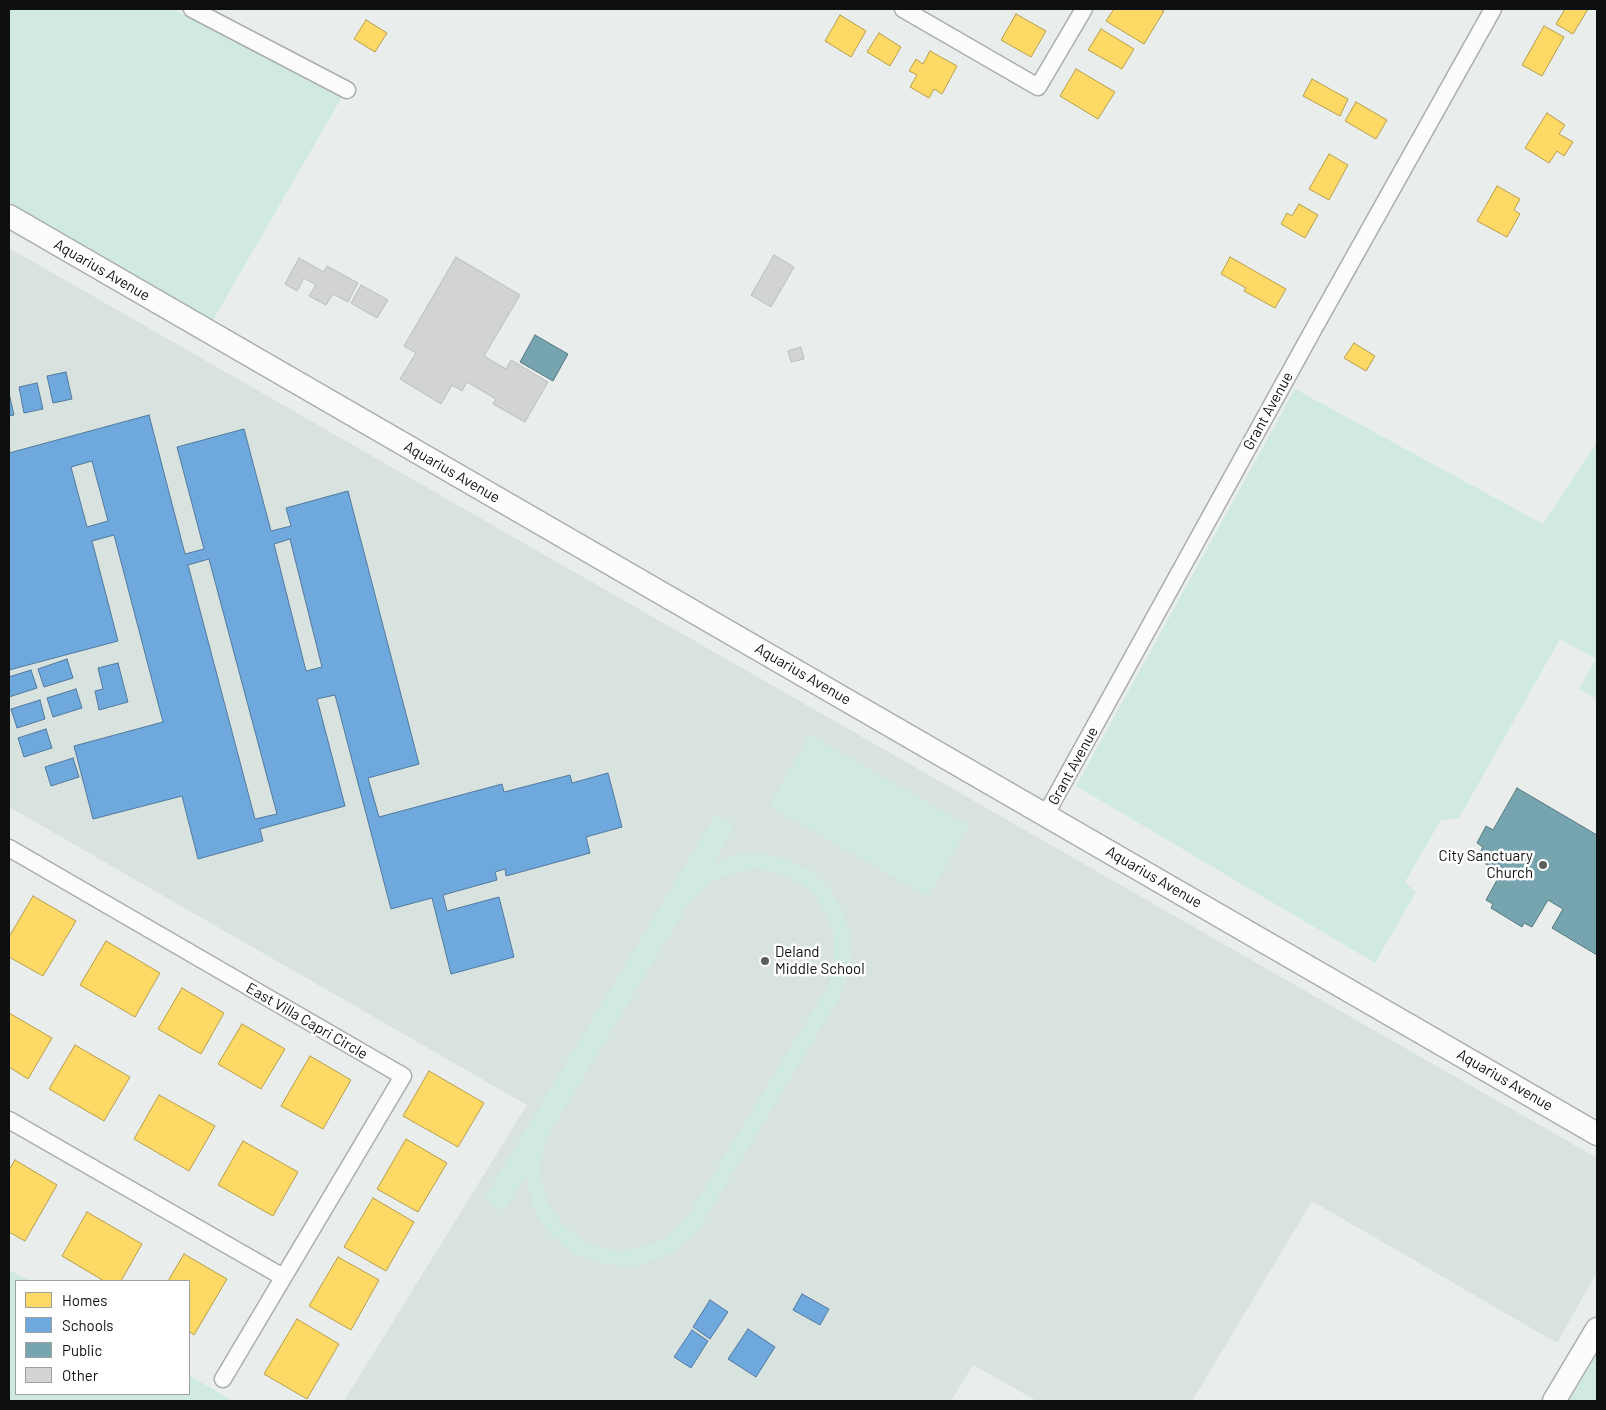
<!DOCTYPE html>
<html>
<head>
<meta charset="utf-8">
<style>
	body { margin:0 }
	#map { position:relative; width:1606px; height:1410px; overflow:hidden; background:#e9eeec; font-family:Barlow,sans-serif }
	canvas { display:block }
	.frame { position:absolute; inset:0; border:10px solid #0d100f; pointer-events:none }
	.legend { position:absolute; left:15px; top:1280px; width:175px; height:115px; box-sizing:border-box; background:#fff; border:1px solid #9e9f9f; margin:0; padding:6px 9px; list-style:none; font-size:15px; color:#0d100f }
	.legend li { display:flex; align-items:center; gap:10px; height:25px }
	.legend b { width:25px; border:1px solid #9e9f9f }
</style>
</head>
<body>
<div id="map">
<canvas width="1606" height="1410"></canvas>
<div class="frame"></div>
<ul class="legend">
<li><b style="height:14px;background:#ffd966"></b>Homes</li>
<li><b style="height:14px;background:#6fa8dc"></b>Schools</li>
<li><b style="height:14px;background:#76a5af"></b>Public</li>
<li><b style="height:14px;background:#d1d4d3"></b>Other</li>
</ul>
</div>
<script>
const g = document.querySelector('canvas').getContext('2d');
g.lineJoin = 'round';
function fill(path, color) {
  g.fillStyle = color;
  g.fill(path, 'evenodd');
}
function shape(rows) {
  const path = new Path2D();
  for (const r of rows) {
    path.moveTo(r[0], r[1]);
    for (let i = 2; i < r.length; i += 2) path.lineTo(r[i], r[i + 1]);
  }
  return path;
}
function stroke(path, color, width, dash) {
  g.strokeStyle = color;
  g.lineWidth = width;
  g.lineCap = dash ? 'butt' : 'round';
  g.setLineDash(dash || []);
  g.stroke(path);
}
function write(font, color, halo, rows, align = 'center') {
  g.font = font + ' Barlow,sans-serif';
  g.lineWidth = 5;
  g.setLineDash([]);
  g.textBaseline = 'middle';
  g.strokeStyle = halo;
  g.fillStyle = color;
  for (const [text, x, y, turn = 0] of rows) {
    g.save();
    g.translate(x, y);
    g.rotate((+turn || 0) * Math.PI / 180);
    g.textAlign = isNaN(turn) ? turn : align;
    if (halo) g.strokeText(text, 0, 0);
    g.fillText(text, 0, 0);
    g.restore();
  }
}
fill(shape([
	[9,248,1597,1158,1597,1272,1557,1343,1312,1201,1192,1401,1037,1401,973,1365,951,1401,344,1401,527,1105,9,807]
]), '#d8e2de');
fill(shape([
	[9,9,173,9,342,97,213,320,9,202],
	[1295,389,1543,524,1597,442,1597,699,1579,689,1596,659,1560,639,1459,818,1441,820,1405,882,1416,892,1375,963,1076,786],
	[810,735,969,826,928,897,769,806],
	[716,814,735,825,714,862,741,854,756,853,784,858,810,870,831,891,839,903,849,930,851,959,849,973,838,1000,699,1229,676,1250,663,1258,633,1266,602,1264,574,1253,561,1244,549,1233,540,1220,533,1206,526,1175,504,1211,484,1199],
	[752,869,767,870,793,879,805,887,816,897,830,922,834,935,834,964,831,978,825,991,686,1219,668,1236,644,1247,619,1251,594,1246,582,1240,562,1224,547,1202,541,1177,540,1164,546,1139,690,901,712,882,724,875],
	[11,1271,31,1281,16,1281,16,1394,189,1394,189,1375,233,1401,9,1401,9,1275],
	[1597,1349,1597,1401,1565,1401]
]), '#d0eae1');
const homes = shape([
	[1114,9,1160,9,1164,11,1144,44,1106,21,1114,9],
	[1565,9,1588,9,1573,34,1556,24,1565,9],
	[1016,14,1046,31,1031,57,1001,40,1016,14],
	[840,15,866,31,851,57,825,41,840,15],
	[366,20,387,33,375,52,354,39,366,20],
	[1544,26,1564,37,1542,76,1522,65,1544,26],
	[1101,29,1134,49,1122,69,1088,50,1101,29],
	[879,33,901,47,890,66,867,52,879,33],
	[930,51,957,66,942,94,934,89,929,98,910,87,917,75,909,71,916,59,923,64,930,51],
	[1076,69,1115,92,1098,119,1060,96,1076,69],
	[1312,79,1348,99,1340,116,1303,96,1312,79],
	[1356,102,1387,120,1376,139,1345,121,1356,102],
	[1547,113,1565,125,1559,134,1573,142,1564,156,1557,151,1549,163,1525,148,1547,113],
	[1329,154,1348,165,1329,200,1309,189,1329,154],
	[1497,186,1520,199,1514,210,1520,214,1507,237,1477,221,1497,186],
	[1299,204,1318,215,1305,238,1281,224,1287,213,1292,216,1299,204],
	[1230,257,1286,289,1275,308,1244,291,1246,288,1221,274,1230,257],
	[1354,343,1375,356,1366,371,1344,358,1354,343],
	[33,896,76,921,43,976,9,957,9,937,33,896],
	[106,941,160,973,135,1017,80,985,106,941],
	[182,988,224,1013,201,1054,158,1029,182,988],
	[9,1013,52,1038,28,1079,9,1067,9,1013],
	[242,1024,285,1049,261,1089,218,1064,242,1024],
	[75,1045,130,1077,104,1121,49,1089,75,1045],
	[310,1056,351,1080,323,1129,281,1106,310,1056],
	[429,1071,484,1103,458,1147,403,1116,429,1071],
	[159,1095,215,1126,189,1171,134,1139,159,1095],
	[406,1139,447,1163,418,1212,377,1189,406,1139],
	[243,1141,298,1172,273,1216,218,1185,243,1141],
	[15,1160,57,1185,25,1241,9,1232,9,1170,15,1160],
	[373,1198,414,1222,386,1271,344,1247,373,1198],
	[87,1212,142,1244,121,1281,104,1281,62,1256,87,1212],
	[184,1254,227,1279,194,1335,189,1331,189,1281,168,1281,184,1254],
	[338,1257,379,1280,351,1330,309,1306,338,1257],
	[297,1319,339,1344,307,1399,264,1374,297,1319]
]);
fill(homes, '#ffd966');
stroke(homes, '#b69d4c', 1);
const schools = shape([
	[66,372,72,399,53,403,47,376,66,372],
	[37,383,43,409,24,413,19,387,37,383],
	[9,393,14,415,9,416,9,393],
	[149,415,185,554,204,549,177,447,244,429,271,531,291,526,286,508,348,491,419,764,368,778,379,817,502,784,504,792,570,775,572,783,608,773,622,827,586,837,590,853,506,876,505,869,495,872,497,880,443,895,447,911,499,897,514,957,451,974,432,898,391,909,335,695,317,699,345,806,260,829,263,841,198,859,182,796,93,819,74,746,163,722,114,535,92,541,118,641,9,670,9,453,149,415],
	[92,461,108,521,87,527,71,467,92,461],
	[290,539,322,667,306,671,274,544,290,539],
	[209,559,277,814,255,819,188,565,209,559],
	[67,659,73,678,44,687,38,669,67,659],
	[118,663,128,702,99,710,95,691,103,689,98,668,118,663],
	[31,670,37,688,9,697,9,677,31,670],
	[76,689,82,708,53,717,47,698,76,689],
	[40,700,45,719,17,728,11,709,40,700],
	[46,729,52,748,24,757,18,738,46,729],
	[73,758,79,777,51,786,45,767,73,758],
	[802,1294,829,1309,820,1325,793,1310,802,1294],
	[710,1300,728,1312,710,1339,693,1327,710,1300],
	[748,1329,775,1347,756,1377,728,1359,748,1329],
	[692,1330,708,1341,691,1368,674,1357,692,1330]
]);
fill(schools, '#6fa8dc');
stroke(schools, '#527a9e', 1);
const public = shape([
	[535,335,568,354,553,381,520,362,535,335],
	[1517,788,1597,835,1597,955,1552,928,1563,909,1548,900,1532,927,1524,923,1522,927,1491,908,1493,904,1486,900,1501,873,1476,858,1483,847,1477,843,1486,826,1493,830,1517,788]
]);
fill(public, '#76a5af');
stroke(public, '#56787f', 1);
const building = shape([
	[774,255,794,267,771,307,751,295,774,255],
	[456,257,520,295,484,356,506,369,511,360,548,382,525,422,493,404,496,399,467,382,462,391,452,385,441,404,400,379,416,353,404,346,456,257],
	[299,258,324,272,327,266,358,283,348,302,333,294,326,305,309,296,316,285,304,278,297,291,285,284,299,258],
	[361,285,388,300,377,318,351,303,361,285],
	[801,347,804,359,791,362,788,351,801,347]
]);
fill(building, '#d1d4d3');
stroke(building, '#babdbc', 1);
const street = shape([
	[192,9,347,90],
	[903,9,1038,87,1084,9],
	[1046,814,1317,323,1493,9],
	[9,848,403,1076,223,1379],
	[9,1120,283,1277]
]);
const secondary = shape([
	[9,216,1597,1134],
	[1554,1401,1597,1329]
]);
stroke(street, '#aaaeac', 19);
stroke(secondary, '#aaaeac', 25);
stroke(street, '#fcfcfc', 16);
stroke(secondary, '#fcfcfc', 22);
for (const [x, y, r, color] of [
	[1543,865,5,"#5a5e5c"],
	[765,961,5,"#5a5e5c"]
]) {
  const dot = new Path2D();
  dot.arc(x, y, r, 0, 2 * Math.PI);
  g.fillStyle = color;
  g.fill(dot);
  stroke(dot, '#fff', 2);
}
write('15px', '#0d100f', '#fff', [
	["Aquarius Avenue",102,270,30],
	["Grant Avenue",1268,411,-61],
	["Aquarius Avenue",452,472,30],
	["Aquarius Avenue",803,674,30],
	["Grant Avenue",1073,766,-61],
	["Aquarius Avenue",1154,877,30],
	["East Villa Capri Circle",307,1021,30],
	["Aquarius Avenue",1505,1080,30]
]);
write('15px', '#0d100f', '#fff', [
	["City Sanctuary",1533,856],
	["Church",1533,873],
	["Deland",775,952,"left"],
	["Middle School",775,969,"left"]
], 'right');
</script>
</body>
</html>
